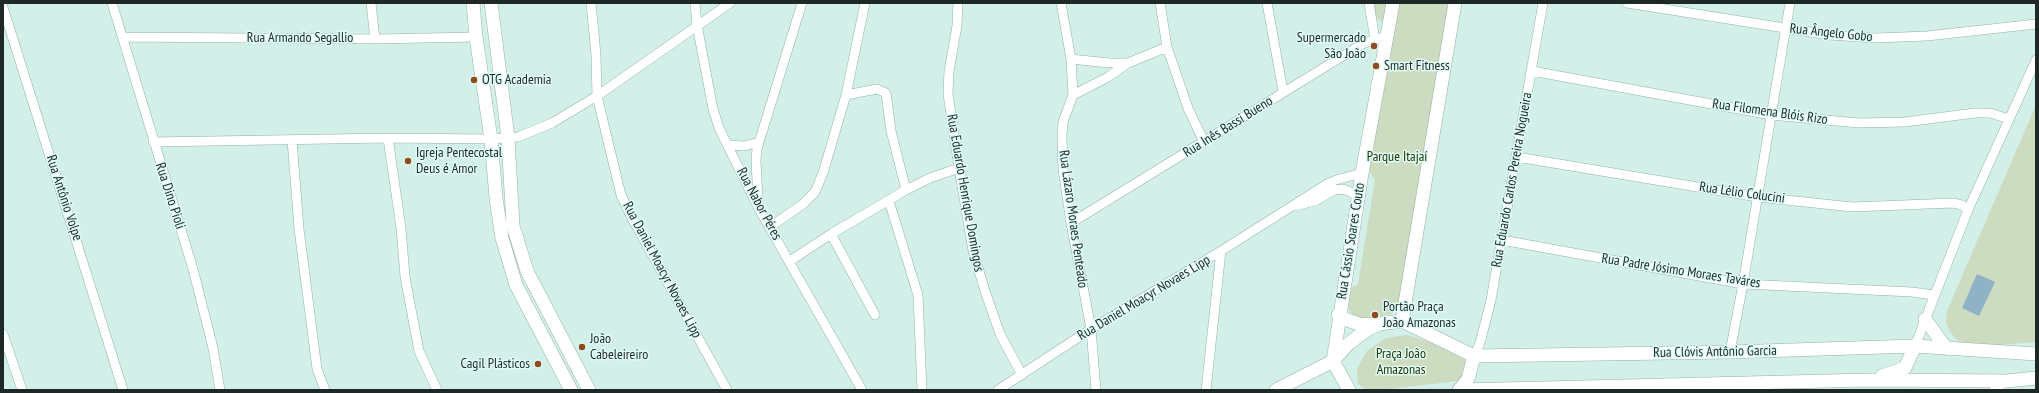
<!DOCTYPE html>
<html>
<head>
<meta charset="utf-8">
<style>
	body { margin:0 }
	#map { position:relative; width:2039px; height:393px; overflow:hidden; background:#d2efe8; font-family:"PT Sans Narrow",sans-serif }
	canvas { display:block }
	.frame { position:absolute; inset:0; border:4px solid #1e2826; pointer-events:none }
</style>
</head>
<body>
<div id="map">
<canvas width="2039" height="393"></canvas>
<div class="frame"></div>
</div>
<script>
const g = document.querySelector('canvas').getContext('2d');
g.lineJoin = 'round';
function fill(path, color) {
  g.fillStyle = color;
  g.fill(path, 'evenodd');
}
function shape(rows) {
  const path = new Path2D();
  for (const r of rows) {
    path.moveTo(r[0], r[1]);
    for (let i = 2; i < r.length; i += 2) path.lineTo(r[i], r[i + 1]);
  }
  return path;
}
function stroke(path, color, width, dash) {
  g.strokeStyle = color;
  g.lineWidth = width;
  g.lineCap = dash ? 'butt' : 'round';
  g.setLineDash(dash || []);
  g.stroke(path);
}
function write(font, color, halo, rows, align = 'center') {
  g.font = font + ' "PT Sans Narrow",sans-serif';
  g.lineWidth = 3;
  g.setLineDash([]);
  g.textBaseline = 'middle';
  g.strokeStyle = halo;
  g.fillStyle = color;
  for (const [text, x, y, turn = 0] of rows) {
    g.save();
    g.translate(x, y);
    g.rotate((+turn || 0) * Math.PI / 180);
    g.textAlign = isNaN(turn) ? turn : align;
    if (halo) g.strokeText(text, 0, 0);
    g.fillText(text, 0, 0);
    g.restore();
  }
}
fill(shape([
	[1374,3,1387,3,1385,17,1381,22,1375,16],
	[1397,3,1449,3,1398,307,1391,314,1366,319,1354,316,1346,306,1349,289,1358,284,1375,180,1368,169],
	[2036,105,2036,342,1973,347,1964,344,1955,338,1949,330,1946,321,1947,311],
	[1407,335,1430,342,1465,360,1466,369,1463,377,1458,381,1381,390,1367,390,1358,384,1357,369,1367,351,1386,338]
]), '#cddbc0');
fill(shape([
	[1977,274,1995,282,1979,316,1962,308]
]), '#8fb2c6');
const street = shape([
	[112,3,193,269,213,348,220,390],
	[371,3,375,39],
	[591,3,596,55,597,96,621,195,632,218,727,390],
	[695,3,697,25,713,109,719,128,758,207,862,390],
	[958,3,957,26,949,71,948,94,959,168,973,251,985,291,1000,334,1022,375],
	[1061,3,1071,59,1073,95,1063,122,1062,136,1063,169,1071,223,1091,329,1096,390],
	[1160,3,1167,47,1188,108,1204,142],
	[1267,3,1283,91],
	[1369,3,1375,40],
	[1627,3,1829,35,1876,38,1927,36,2036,24],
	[3,7,123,390],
	[123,37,375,39,476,37],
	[1071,59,1109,63,1128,63],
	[1532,71,1771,115,1859,123,1905,122,1975,113,1990,113,2009,119],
	[846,95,877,89,886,93,891,131,906,190],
	[1073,95,1108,77,1128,63,1167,47],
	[388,138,401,228,405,277,419,351,437,390],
	[292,140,299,229,317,369,325,390],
	[153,142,388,138,491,139,518,137,552,123,597,96,730,3],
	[728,145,744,146,759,142],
	[1517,157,1758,197,1852,207,1953,203,1962,205,1968,210],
	[889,201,918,295,922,390],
	[758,202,756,160,757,149,802,3],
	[1294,206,1315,201,1334,190,1343,189,1351,192,1358,197],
	[1071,223,1364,43,1387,36],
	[770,227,803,204,815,192,823,173,846,95,865,3],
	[831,234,875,315],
	[1502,240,1743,284,1912,292,1933,295],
	[790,261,831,234,906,190,930,178,959,168],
	[3,334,22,390],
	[1915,346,1968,210,2036,60],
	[1730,352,1743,284,1790,3],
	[1474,356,1480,343,1491,300,1543,3],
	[998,390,1091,329,1221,251,1327,184,1336,180,1362,173],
	[1206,390,1221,251],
	[1994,390,2007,381]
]);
const secondary = shape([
	[473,3,476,37,491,139,496,198,502,238,516,285,571,390],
	[491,3,508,138,513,226,527,271,589,390],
	[1338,315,1347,320,1359,324,1376,325],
	[1925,319,1943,344,1949,349],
	[1402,321,1474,356,1730,352,1915,346,2036,354],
	[1402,321,1455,3],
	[1333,361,1362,173,1393,3],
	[1333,361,1349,390],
	[1882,376,1905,368,1915,346],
	[1276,390,1333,361,1348,344,1368,329,1379,324,1402,321],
	[1459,390,1468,379,1474,356],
	[1462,390,1868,380,2007,381,2036,378]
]);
stroke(street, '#95b1ab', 10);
stroke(secondary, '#95b1ab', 14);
stroke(street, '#fff', 9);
stroke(secondary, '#fff', 13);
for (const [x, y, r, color] of [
	[1374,46,4,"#8f4b1e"],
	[1376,66,4,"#8f4b1e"],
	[474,80,4,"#8f4b1e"],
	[408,161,4,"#8f4b1e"],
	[1375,315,4,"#8f4b1e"],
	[582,347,4,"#8f4b1e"],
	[538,364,4,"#8f4b1e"]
]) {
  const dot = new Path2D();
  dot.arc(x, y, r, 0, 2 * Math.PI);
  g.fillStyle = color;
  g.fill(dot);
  stroke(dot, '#dffcf6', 1.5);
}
write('14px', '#1e2826', '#dffcf6', [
	["Rua Ângelo Gobo",1831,33,6],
	["Rua Armando Segallio",300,38],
	["Rua Filomena Blóis Rizo",1770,112,8],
	["Rua Inês Bassi Bueno",1228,127,-32],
	["Rua Eduardo Carlos Pereira Nogueira",1512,180,-80],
	["Rua Eduardo Henrique Domingos",965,193,80],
	["Rua Lélio Colucini",1742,193,8],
	["Rua Dino Pioli",170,196,72],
	["Rua Antônio Volpe",64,198,72],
	["Rua Nabor Péres",759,204,62],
	["Rua Lázaro Moraes Penteado",1073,219,82],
	["Rua Cássio Soares Couto",1351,241,-81],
	["Rua Daniel Moacyr Novaes Lipp",662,270,62],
	["Rua Padre Jósimo Moraes Taváres",1681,271,9],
	["Rua Daniel Moacyr Novaes Lipp",1144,298,-31],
	["Rua Clóvis Antônio Garcia",1715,352,-1]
]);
write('14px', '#1e2826', '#dffcf6', [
	["Supermercado",1366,38,"right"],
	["São João",1366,54,"right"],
	["Smart Fitness",1384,66],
	["OTG Academia",482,80],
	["Igreja Pentecostal",416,153],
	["Deus é Amor",416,169],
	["Portão Praça",1383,307],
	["João Amazonas",1383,323],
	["João",590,339],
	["Cabeleireiro",590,355],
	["Cagil Plásticos",530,364,"right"]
], 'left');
write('14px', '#243704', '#dffcf6', [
	["Parque Itajaí",1397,157],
	["Praça João",1401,354],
	["Amazonas",1401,370]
]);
</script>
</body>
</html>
